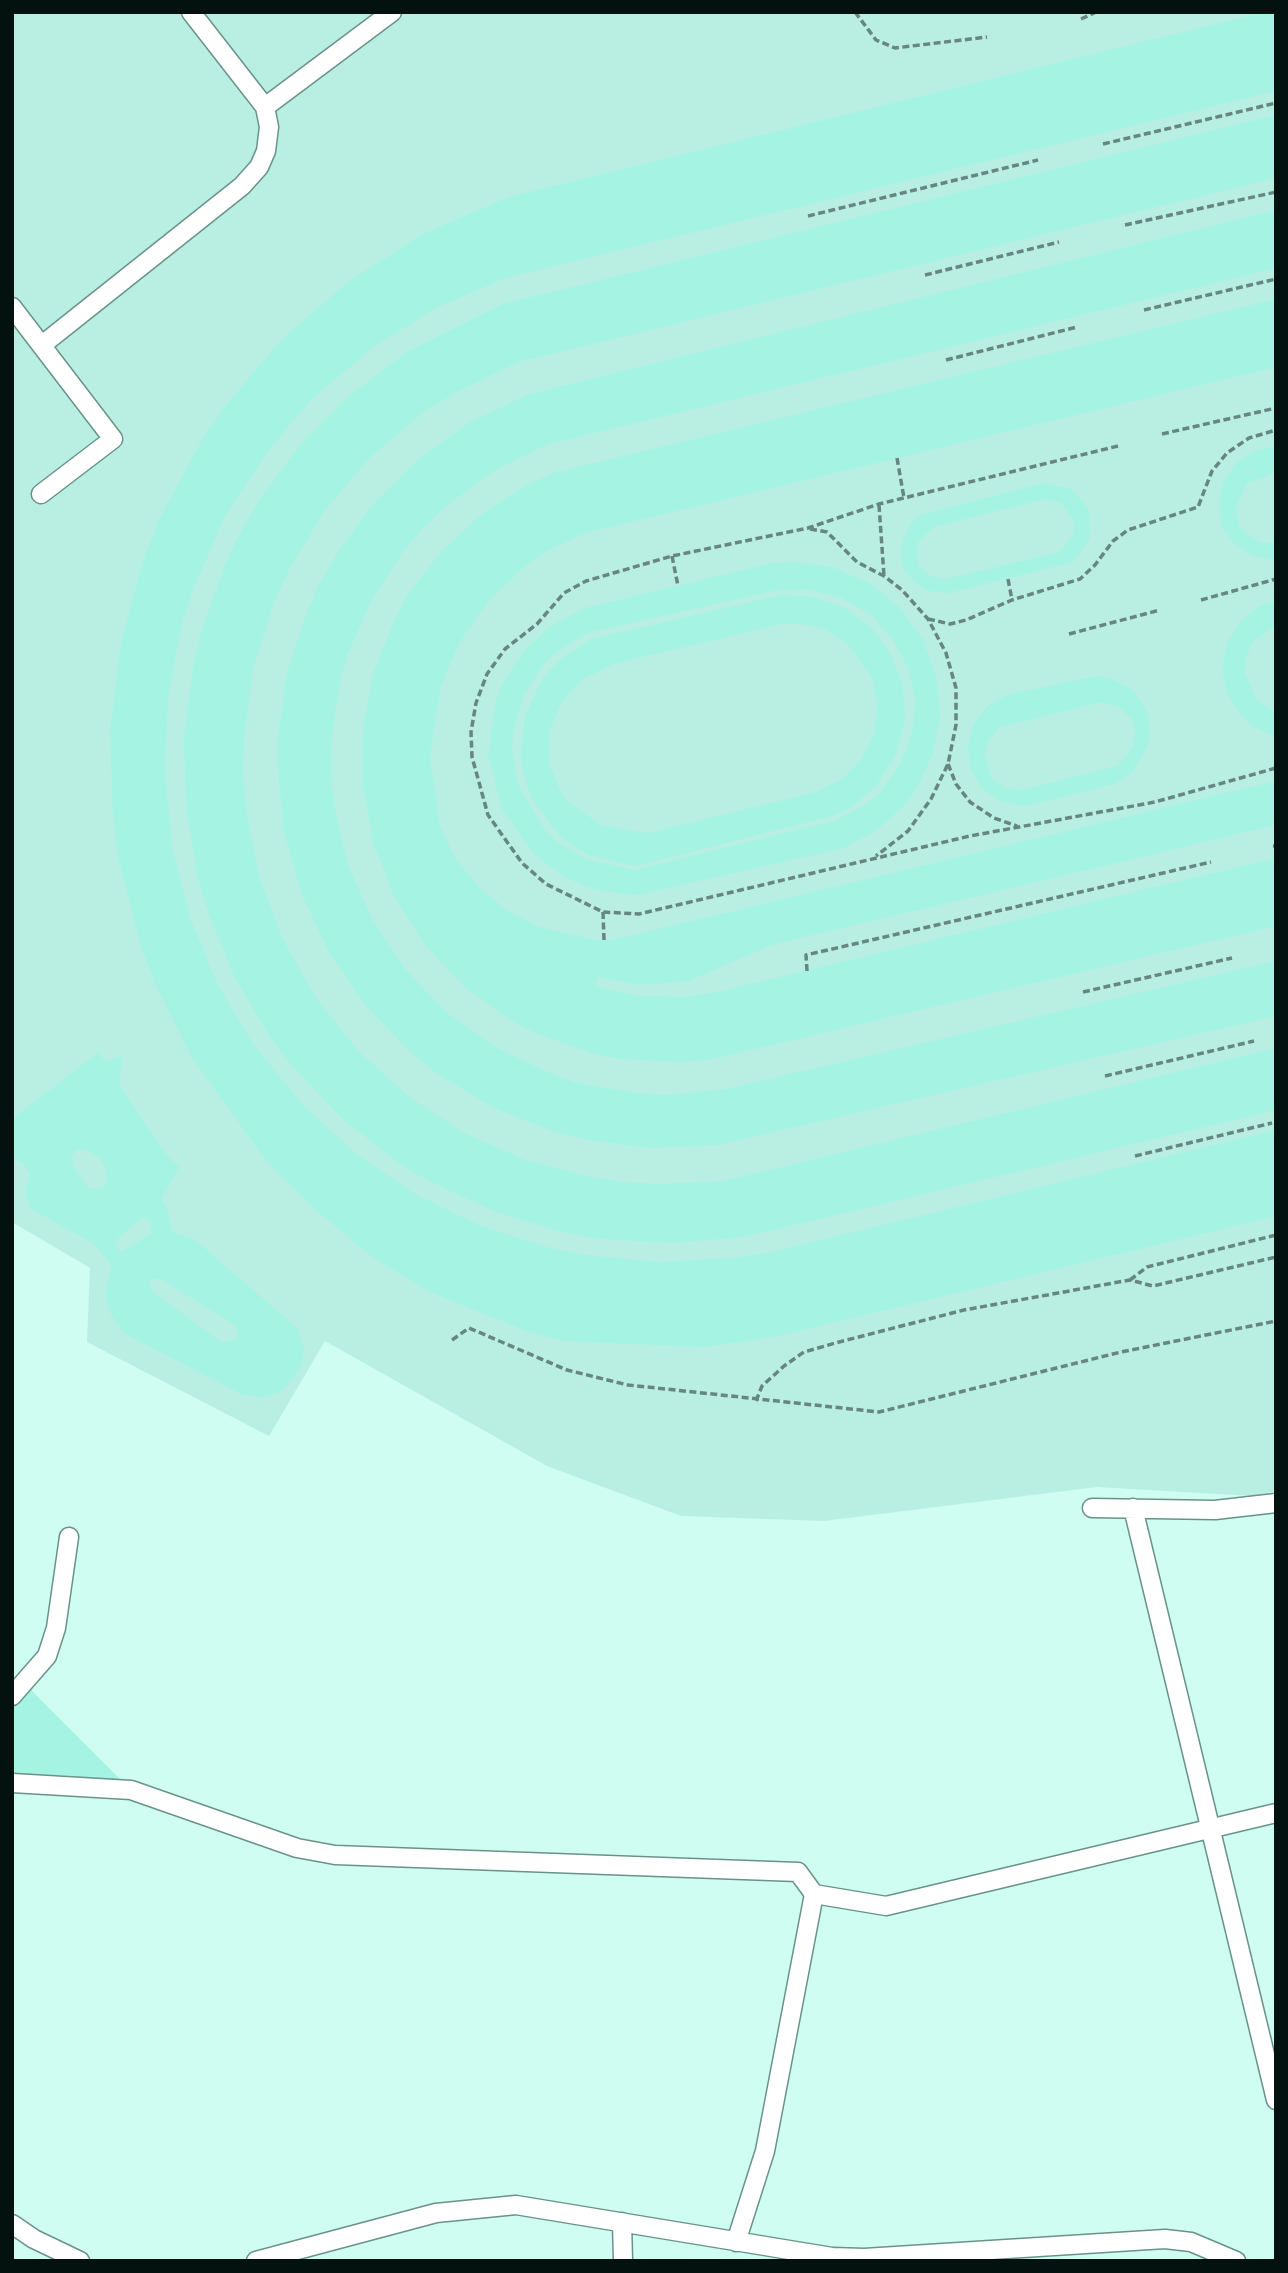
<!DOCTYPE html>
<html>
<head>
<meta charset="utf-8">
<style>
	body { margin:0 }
	#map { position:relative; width:1288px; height:2273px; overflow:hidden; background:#cffdf2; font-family:Overpass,sans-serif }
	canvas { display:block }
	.frame { position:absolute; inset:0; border:14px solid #03120f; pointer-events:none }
</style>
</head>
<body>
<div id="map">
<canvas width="1288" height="2273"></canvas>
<div class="frame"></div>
</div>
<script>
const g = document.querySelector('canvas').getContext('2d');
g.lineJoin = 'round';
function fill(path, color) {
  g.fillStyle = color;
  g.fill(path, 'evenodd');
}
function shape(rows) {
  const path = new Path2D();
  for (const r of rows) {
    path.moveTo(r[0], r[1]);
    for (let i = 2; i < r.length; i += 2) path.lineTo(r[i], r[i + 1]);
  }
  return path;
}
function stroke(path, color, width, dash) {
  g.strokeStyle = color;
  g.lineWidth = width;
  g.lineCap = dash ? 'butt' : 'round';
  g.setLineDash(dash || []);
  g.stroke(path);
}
fill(shape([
	[12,12,1276,12,1276,1491,1252,1496,1097,1487,824,1521,681,1516,547,1466,325,1341,269,1436,87,1342,90,1268,12,1222]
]), '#b9efe3');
fill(shape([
	[1265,12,1276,12,1276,91,505,278,436,308,372,348,314,397,289,425,265,455,224,518,194,587,182,623,168,697,165,772,172,847,190,918,218,985,255,1047,302,1104,355,1153,415,1194,481,1226,550,1248,586,1255,658,1262,731,1258,767,1253,1276,1130,1276,1216,778,1336,705,1347,564,1341,529,1332,430,1292,371,1256,317,1211,267,1162,193,1059,155,983,140,943,119,861,113,818,110,730,121,643,144,558,160,518,202,440,227,404,284,337,351,280,425,233,509,197],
	[1276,115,1276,178,518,362,455,393,425,411,371,456,325,510,289,570,274,602,253,669,244,738,243,773,246,808,259,877,283,940,316,998,358,1051,408,1096,464,1133,525,1160,590,1177,623,1182,657,1184,724,1181,1276,1048,1276,1110,744,1237,672,1243,600,1239,565,1233,496,1212,431,1182,400,1164,344,1120,294,1068,272,1040,235,978,208,912,198,878,186,808,184,737,193,667,201,632,225,565,240,533,258,502,300,445,350,395,407,352,503,304],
	[1276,210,1276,268,549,444,495,470,446,506,424,527,404,550,371,601,347,656,339,685,331,746,331,776,334,806,348,865,372,919,405,969,446,1012,495,1047,549,1073,577,1083,636,1093,666,1095,726,1089,1276,961,1276,1016,717,1145,652,1148,587,1140,555,1132,494,1108,438,1074,413,1054,367,1007,330,954,302,895,284,832,278,768,278,736,287,673,307,612,320,583,336,555,374,503,420,458,472,421,530,394],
	[1276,299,1276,367,585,533,547,551,526,565,489,600,460,641,440,688,430,757,440,826,455,858,478,886,506,910,539,927,594,940,613,940,1276,781,1276,825,771,945,689,981,638,985,598,977,595,986,638,996,687,997,717,992,1276,858,1276,926,708,1060,679,1062,621,1059,592,1053,538,1034,512,1021,465,987,425,945,394,896,373,842,363,785,363,729,373,674,394,621,407,596,441,552,483,513,531,483,557,472],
	[1276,446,1276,473,1247,483,1236,506,1239,525,1245,533,1261,543,1276,543,1276,559,1273,560,1251,555,1234,543,1222,527,1219,502,1223,482,1236,463,1256,451],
	[1044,483,1071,489,1089,510,1090,538,1073,562,949,593,929,591,919,586,905,571,901,561,902,540,912,522,920,515],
	[1045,499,1061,503,1074,521,1073,535,1060,552,946,579,930,576,918,565,918,542,933,527],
	[793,562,832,567,869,583,900,608,923,640,936,677,940,716,933,753,917,788,905,804,877,830,844,848,637,895,600,891,582,885,565,877,535,855,502,809,488,755,496,700,503,682,524,651,551,626,585,608,773,563],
	[810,589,842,598,870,614,892,638,908,667,915,699,912,733,900,765,880,793,867,804,837,820,635,870,585,859,556,841,544,829,518,785,512,750,513,732,523,696,543,665,556,652,587,633,777,590],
	[781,595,814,597,845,608,872,628,891,655,903,686,905,721,895,756,876,786,848,809,832,816,635,866,588,855,561,837,532,799,522,768,521,750,525,716,540,684,550,670,562,658,592,639],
	[796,623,824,629,848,644,872,678,878,706,874,734,862,759,842,779,816,792,649,833,602,826,567,801,559,789,549,762,549,732,561,703,581,680,613,664,782,624],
	[1276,602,1276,625,1252,642,1245,662,1245,673,1257,700,1276,713,1276,737,1252,726,1242,717,1227,694,1222,668,1227,643,1241,621,1261,605],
	[1097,676,1110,678,1131,689,1145,708,1149,720,1149,743,1133,772,1114,784,1025,806,1002,802,982,788,970,767,968,745,974,723,988,706,1007,695],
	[1102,702,1120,707,1132,720,1135,729,1133,746,1118,766,1023,790,1006,788,992,779,984,755,989,739,1000,727],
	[98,1053,105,1061,122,1056,119,1085,165,1153,179,1167,161,1199,167,1207,172,1232,195,1240,297,1328,304,1347,301,1367,282,1391,262,1397,241,1394,124,1333,110,1313,107,1301,106,1289,112,1265,93,1243,31,1209,25,1193,30,1173,23,1163,12,1158,12,1119],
	[85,1149,100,1158,105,1167,107,1182,101,1189,88,1188,73,1166,72,1156,76,1150],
	[142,1217,150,1220,152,1233,121,1252,115,1245,119,1237],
	[154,1278,161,1279,233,1324,239,1334,235,1340,221,1342,152,1291,149,1281],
	[25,1684,131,1790,12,1783,12,1696]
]), '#a4f3e3');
const minor = shape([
	[265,107,392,12],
	[12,307,113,439,41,494],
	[42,345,242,186,259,167,266,151,269,127,265,107,191,12],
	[1092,1508,1215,1510,1276,1503],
	[1133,1508,1276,2100],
	[12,1696,47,1656,56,1628,69,1537],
	[12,1783,131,1790,297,1848,335,1855,798,1872,814,1894,765,2151,736,2242],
	[814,1894,886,1906,1276,1813],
	[622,2222,623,2261],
	[12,2224,34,2239,80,2261],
	[256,2261,436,2213,516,2205,832,2257,864,2258,1165,2239,1191,2242,1236,2261]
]);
stroke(minor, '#69938a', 21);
stroke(shape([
	[855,12,876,40,895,48,987,37],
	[1081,19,1096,12],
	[1103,144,1276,103],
	[808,216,1038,160],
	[1125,225,1276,192],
	[925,275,1059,242],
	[1144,310,1276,279],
	[946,360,1077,327],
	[1162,434,1276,408],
	[1118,446,879,504,808,528,672,556,586,581,564,593,537,624,505,649,487,674,476,703,471,732,472,757,488,815,522,863,546,884,603,912,639,914,970,836,1155,802,1276,768],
	[897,458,904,498],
	[879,505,884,576],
	[810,529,827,532,857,562,884,576,902,590,928,619,946,653,956,688,956,725,948,764,931,799,908,831,876,856],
	[672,556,678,586],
	[1008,579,1012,600],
	[1201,600,1276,579],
	[928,619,950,624,966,620,1012,600,1080,579,1095,565,1113,541,1128,530,1198,507,1212,471,1227,453,1249,438,1276,430],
	[1069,634,1160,610],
	[948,764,956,784,970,802,994,818,1017,826],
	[1273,846,1276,846],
	[603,912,604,940],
	[807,971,806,955,1211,862],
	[1083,992,1232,958],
	[1105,1076,1254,1041],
	[1135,1156,1272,1123],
	[1130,1280,1147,1267,1276,1235],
	[452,1340,469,1328,567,1370,628,1385,879,1412,1121,1352,1276,1321],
	[756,1401,762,1386,784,1366,804,1352,839,1342,964,1310,1130,1280,1153,1286,1276,1257]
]), '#67867f', 3.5, [7, 3.5]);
stroke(minor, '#fff', 18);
</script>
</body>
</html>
